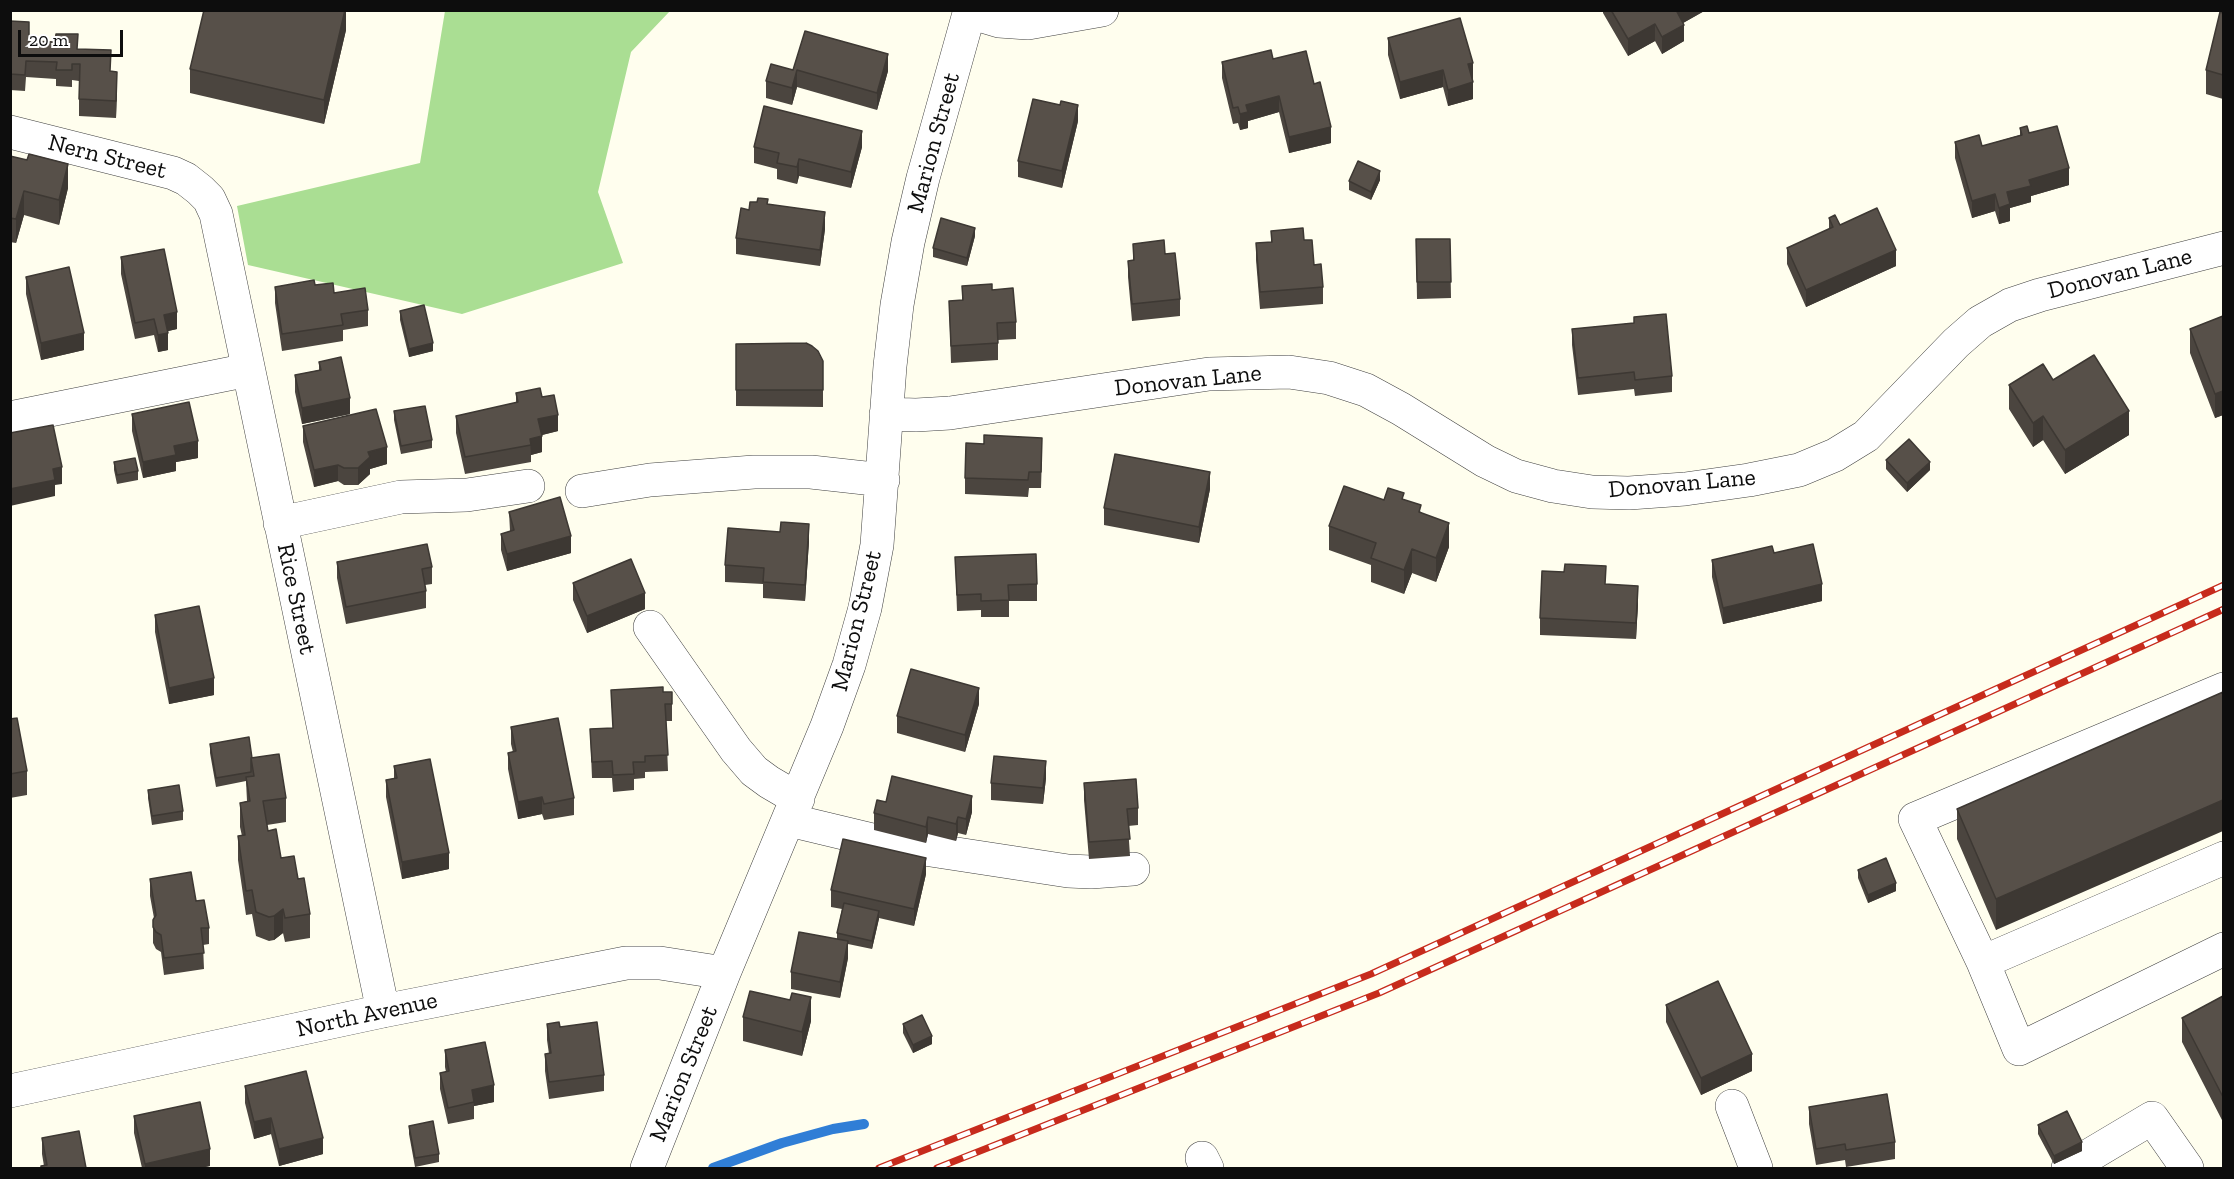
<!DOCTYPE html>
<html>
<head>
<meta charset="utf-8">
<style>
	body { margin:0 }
	#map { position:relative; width:2234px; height:1179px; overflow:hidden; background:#fffeee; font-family:"Zilla Slab",serif }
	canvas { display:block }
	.frame { position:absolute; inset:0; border:12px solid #0d0d0d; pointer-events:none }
	.scale { position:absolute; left:18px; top:30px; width:105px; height:27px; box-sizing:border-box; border:3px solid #0d0d0d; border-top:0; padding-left:8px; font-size:18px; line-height:21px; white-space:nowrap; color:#0d0d0d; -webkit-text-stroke:4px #fff; paint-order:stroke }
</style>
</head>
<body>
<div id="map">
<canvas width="2234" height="1179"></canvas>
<div class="frame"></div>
<div class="scale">20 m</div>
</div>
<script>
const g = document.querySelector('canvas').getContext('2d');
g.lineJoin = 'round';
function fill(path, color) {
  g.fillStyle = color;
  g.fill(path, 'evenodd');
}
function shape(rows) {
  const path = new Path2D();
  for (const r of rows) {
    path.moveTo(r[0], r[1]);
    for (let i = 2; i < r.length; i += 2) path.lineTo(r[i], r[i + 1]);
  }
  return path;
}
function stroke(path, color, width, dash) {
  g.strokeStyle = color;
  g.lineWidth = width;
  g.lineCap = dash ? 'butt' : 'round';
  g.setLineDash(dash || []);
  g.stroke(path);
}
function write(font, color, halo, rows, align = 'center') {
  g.font = font + ' "Zilla Slab",serif';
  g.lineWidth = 6;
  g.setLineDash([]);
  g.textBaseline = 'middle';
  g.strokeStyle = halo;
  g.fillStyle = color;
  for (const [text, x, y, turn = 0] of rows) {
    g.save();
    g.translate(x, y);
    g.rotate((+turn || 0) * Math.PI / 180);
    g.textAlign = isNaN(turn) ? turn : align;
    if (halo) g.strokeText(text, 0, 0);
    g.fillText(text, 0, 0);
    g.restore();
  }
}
fill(shape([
	[445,11,670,11,631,52,598,192,623,263,462,314,248,265,237,206,420,163]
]), '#aade93');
stroke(shape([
	[713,1168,782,1143,833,1129,864,1124]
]), '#307ed6', 10);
const minor = shape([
	[969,12,999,21,1028,23,1102,10],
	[10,132,173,173,186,179,200,190,209,199,216,214,383,1011],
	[886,414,916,415,950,413,1209,374,1289,372,1329,378,1366,390,1401,409,1485,461,1516,476,1553,486,1592,492,1629,493,1685,489,1749,480,1799,470,1835,455,1866,436,1956,343,1980,322,2010,305,2040,295,2224,248],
	[10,418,248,370],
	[582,491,650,480,754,472,811,472,883,480],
	[280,523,401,497,467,495,528,486],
	[650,627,736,750,754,771,769,782,798,799],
	[2224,689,1915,819,1983,962,2019,1049,2224,949],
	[789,820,885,843,1068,871,1091,872,1133,869],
	[1983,962,2224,858],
	[10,1091,383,1011,626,963,660,963,724,973],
	[1732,1106,1756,1168],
	[1202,1158,1207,1168],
	[647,1168,724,973,827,726,849,665,865,608,877,545,890,366,897,305,908,242,923,178,970,10],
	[2068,1168,2152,1118,2187,1168]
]);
stroke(minor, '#404040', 34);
stroke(minor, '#fff', 33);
const rail = shape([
	[879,1168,1371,974,2224,585],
	[937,1168,1379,993,2224,609]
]);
stroke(rail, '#c72b1c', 7);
stroke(rail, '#fff', 4.5, [14]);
fill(shape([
	[346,10,346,30,324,124,190,93,190,69],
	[1603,10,1706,10,1683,23,1684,41,1662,54,1655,41,1628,56,1603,13],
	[2223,13,2223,99,2206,94,2206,70],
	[10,21,29,41,78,49,111,72,117,88,116,118,79,116,79,81,72,80,72,87,56,86,56,79,26,77,25,91,10,90],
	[1388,38,1473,79,1473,99,1448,106,1443,87,1400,99,1388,55],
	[1273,59,1314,84,1331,143,1289,153,1279,112,1248,121,1248,128,1240,130,1238,123,1233,124,1222,78,1222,62],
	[793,70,888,71,877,110,797,87,792,105,766,98,766,81],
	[1078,121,1062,188,1018,177,1018,161],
	[2020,128,2029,133,2069,185,2031,196,2031,202,2010,208,2010,221,1999,224,1995,211,1972,218,1955,158,1955,142,1982,146,2020,135],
	[754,147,862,147,851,188,799,176,797,184,777,179,777,169,754,163],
	[10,156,68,188,59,225,24,215,16,243,10,242],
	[1380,180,1371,200,1349,190,1349,181],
	[768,204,825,229,820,266,736,254,736,238,749,210],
	[1829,218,1896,266,1806,307,1787,264,1787,248,1829,229],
	[1271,231,1304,240,1323,287,1323,304,1260,309,1256,260,1256,243,1271,242],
	[975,236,967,266,933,257,933,248],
	[1416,239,1450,239,1451,298,1417,299],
	[1133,244,1165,254,1180,299,1180,316,1132,321,1128,277,1128,261,1133,260],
	[121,257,177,329,168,331,168,350,158,352,154,335,135,339,121,274],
	[26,277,84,350,41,360,26,294],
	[315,285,334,293,368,310,368,326,343,330,343,341,282,351,275,303,275,287],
	[962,286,992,290,1016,322,1016,339,998,340,998,360,951,363,949,301,962,301],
	[400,311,433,351,409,357,400,320],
	[2223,316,2223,415,2215,418,2190,353,2190,329],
	[1634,317,1672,376,1672,392,1635,396,1634,389,1578,395,1572,345,1572,329,1634,323],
	[736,344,823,361,823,407,736,406],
	[319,362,350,414,302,424,295,392,295,375,319,370],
	[2053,380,2129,435,2065,474,2043,440,2033,447,2009,409,2009,385],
	[516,393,542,397,558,431,542,435,542,452,531,455,531,462,465,474,456,433,456,416,516,403],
	[394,411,432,440,432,448,401,454,394,420],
	[132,414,198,458,176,462,176,471,143,478,132,431],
	[303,426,387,464,370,469,370,474,358,485,344,485,338,481,314,487,303,442],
	[984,444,1042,455,1041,488,1029,488,1028,497,965,494,965,478],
	[1886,460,1930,470,1907,492,1886,469],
	[114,462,138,471,138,480,117,484,114,470],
	[1210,489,1199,543,1104,525,1104,508],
	[1384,500,1404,500,1421,512,1449,547,1436,582,1412,573,1404,594,1371,582,1371,565,1329,550,1329,526],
	[509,512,571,553,507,571,501,550,501,534,510,531],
	[809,541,805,601,763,598,763,584,725,582,725,565],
	[1774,553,1822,601,1723,624,1712,577,1712,560],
	[955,557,1037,584,1037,601,1009,601,1009,617,981,617,981,610,957,611],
	[337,562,432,567,432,584,425,585,426,591,426,608,346,624,337,578],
	[573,583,645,609,587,633,573,600],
	[1606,584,1638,603,1636,639,1540,635,1540,618],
	[155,615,214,695,169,704,155,632],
	[611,690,663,692,672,704,672,721,666,721,668,771,645,772,645,778,634,779,634,790,613,792,612,778,592,778,590,729,613,728],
	[2223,692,1996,930,1957,839,1957,809],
	[979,704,965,752,897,733,897,716],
	[10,719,27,771,27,795,10,798],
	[511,727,574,798,574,815,544,820,542,814,518,819,508,769,508,753,513,752,511,744],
	[210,744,252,758,286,798,286,822,267,825,268,831,281,858,298,879,310,914,310,938,285,942,283,933,274,940,269,941,256,936,252,914,246,915,238,860,238,836,242,836,240,827,240,803,247,801,246,781,216,787,210,753],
	[394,766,449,869,402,879,386,797,386,780,394,778],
	[1046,778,1043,804,991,800,991,783],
	[1084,783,1138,808,1138,825,1128,826,1130,856,1089,859,1084,800],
	[148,790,183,811,183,820,152,825,148,798],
	[972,812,966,835,958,833,956,841,928,834,926,843,874,830,874,813],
	[1858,870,1896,891,1868,903,1858,878],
	[926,874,914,926,879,918,872,949,848,944,848,958,840,998,791,989,791,972,837,939,837,933,842,909,831,907,831,890],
	[150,879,196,901,209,928,209,944,203,945,204,969,164,975,161,952,156,949,153,943,153,920,154,918,150,896],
	[2223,996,2223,1122,2182,1042,2182,1018],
	[1666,1005,1752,1071,1701,1095,1666,1022],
	[743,1017,811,1021,802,1056,743,1041],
	[547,1024,560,1027,604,1075,604,1091,549,1099,545,1071,545,1054,549,1054,547,1040],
	[903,1024,932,1044,913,1053,903,1033],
	[445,1050,494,1102,474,1106,474,1119,448,1124,440,1089,440,1073,446,1072,445,1067],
	[245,1086,323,1154,279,1166,271,1134,254,1139,245,1103],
	[1809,1107,1895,1142,1895,1159,1846,1167,1845,1160,1816,1165,1809,1124],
	[134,1116,210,1166,200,1168,142,1168,134,1133],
	[2038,1125,2082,1151,2054,1164,2038,1134],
	[409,1126,439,1154,439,1162,415,1167,409,1134],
	[42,1138,86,1168,44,1166,42,1154]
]), '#4b453f');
fill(shape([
	[345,10,346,10,346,30,324,124,324,100],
	[1676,10,1706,10,1676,27],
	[1655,24,1655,41,1628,56,1628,39],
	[1684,25,1684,41,1662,54,1662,37],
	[888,54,888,71,877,110,877,93],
	[1473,63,1473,79,1468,81,1468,64],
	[797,70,797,87,792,105,792,88],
	[1443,70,1443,87,1400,99,1400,82],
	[117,72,117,88,116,118,116,101],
	[1473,82,1473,99,1448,106,1448,90],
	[1279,96,1279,112,1248,121,1248,128,1240,130,1240,114,1246,105],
	[1078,105,1078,121,1062,188,1062,171],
	[1331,127,1331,143,1289,153,1289,137],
	[862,131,862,147,851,188,851,172],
	[799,159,799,176,797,184,797,167],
	[68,164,68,188,59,225,59,200],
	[2069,168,2069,185,2031,196,2031,202,2010,208,2010,221,1999,224,1999,208,2007,192,2029,180],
	[1380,171,1380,180,1371,200,1371,192],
	[24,191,24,215,16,243,16,219],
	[1995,194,1995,211,1972,218,1972,201],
	[825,212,825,229,820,266,820,250],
	[975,228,975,236,967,266,967,258],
	[1896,250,1896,266,1806,307,1806,290],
	[177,312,177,329,164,332,164,315],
	[84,333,84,350,41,360,41,343],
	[168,333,168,350,158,352,158,335],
	[433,343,433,351,409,357,409,349],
	[2223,391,2223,415,2215,418,2215,394],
	[350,398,350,414,302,424,302,408],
	[2129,411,2129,435,2065,474,2065,450],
	[558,415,558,431,538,436,538,419],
	[2043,416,2043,440,2033,447,2033,423],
	[542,436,542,452,531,455,530,439],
	[198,441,198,458,176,462,176,471,143,478,143,462,174,446],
	[387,447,387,464,370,469,370,474,358,485,358,468,368,452],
	[1930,462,1930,470,1907,492,1907,483],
	[338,465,338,481,314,487,314,470],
	[62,467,62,484,55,485,55,496,10,506,10,489,53,469],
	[1210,472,1210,489,1199,543,1199,527],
	[1449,523,1449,547,1436,582,1436,558],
	[809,524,809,541,805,601,805,585],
	[571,536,571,553,507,571,507,554],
	[1412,549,1412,573,1404,594,1404,570],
	[1822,584,1822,601,1723,624,1723,608],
	[1638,586,1638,603,1636,639,1636,623],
	[645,593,645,609,587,633,587,616],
	[214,678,214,695,169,704,169,688],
	[979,688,979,704,965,752,965,735],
	[1046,761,1046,778,1043,804,1043,788],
	[972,796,972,812,966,835,966,819],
	[542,797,542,814,518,819,518,802],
	[2223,800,2223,831,1996,930,1996,899],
	[928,817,928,834,926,843,926,827],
	[958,817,958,833,956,841,956,824],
	[449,853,449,869,402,879,402,862],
	[926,858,926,874,914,926,914,909],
	[1896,883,1896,891,1868,903,1868,895],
	[283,909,283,933,274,940,274,916],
	[879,911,879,919,872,949,872,941],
	[848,941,848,958,840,998,840,982],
	[811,997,811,1021,802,1056,802,1032],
	[932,1036,932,1044,913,1053,913,1045],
	[1752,1054,1752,1071,1701,1095,1701,1078],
	[494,1085,494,1102,474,1106,472,1090],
	[271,1118,271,1134,254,1139,254,1122],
	[323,1138,323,1154,279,1166,279,1149],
	[2082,1142,2082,1151,2054,1164,2054,1156],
	[210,1149,210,1166,200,1168,145,1168,145,1164]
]), '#3d3833');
const building = shape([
	[204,10,345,10,324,100,190,69,204,10],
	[1611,10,1676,10,1684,25,1662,37,1655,24,1628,39,1611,10],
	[2220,12,2223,13,2223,75,2206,70,2220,12],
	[1460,18,1473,63,1468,64,1473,82,1448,90,1443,70,1400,82,1388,38,1460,18],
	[10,21,29,22,29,41,55,42,56,34,78,34,77,49,111,50,110,71,117,72,116,101,79,99,80,64,72,64,72,70,56,70,57,62,26,61,25,75,10,74,10,21],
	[805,31,888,54,877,93,797,70,792,88,766,81,771,64,793,70,805,31],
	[1271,50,1273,59,1306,51,1314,84,1320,82,1331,127,1289,137,1279,96,1246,105,1248,112,1240,114,1238,107,1233,108,1222,62,1271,50],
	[1033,99,1060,105,1061,101,1078,105,1062,171,1018,161,1033,99],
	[764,106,862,131,851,172,799,159,797,167,777,163,779,153,754,147,764,106],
	[2027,126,2029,133,2057,126,2069,168,2029,180,2031,186,2007,192,2010,204,1999,208,1995,194,1972,201,1955,142,1979,135,1982,146,2022,135,2020,128,2027,126],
	[29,154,68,164,59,200,24,191,16,219,10,218,10,156,27,160,29,154],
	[1358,161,1380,171,1371,192,1349,181,1358,161],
	[758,198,768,199,767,204,825,212,820,250,736,238,741,208,749,210,750,202,757,202,758,198],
	[1877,208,1896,250,1806,290,1787,248,1833,227,1829,218,1835,215,1840,225,1877,208],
	[941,218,975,228,967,258,933,248,941,218],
	[1303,228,1304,240,1312,240,1314,265,1321,264,1323,287,1260,292,1256,243,1272,242,1271,231,1303,228],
	[1416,239,1450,239,1451,282,1417,282,1416,239],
	[1164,240,1165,254,1175,253,1180,299,1132,304,1128,261,1134,260,1133,244,1164,240],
	[164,249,177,312,164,315,168,333,158,335,154,319,135,323,121,257,164,249],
	[69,267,84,333,41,343,26,277,69,267],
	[314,280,315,285,333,283,334,293,365,288,368,310,341,314,343,325,282,334,275,287,314,280],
	[992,284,992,290,1013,288,1016,322,997,323,998,343,951,346,949,301,963,300,962,286,992,284],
	[424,305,433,343,409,349,400,311,424,305],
	[1666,314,1672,376,1635,380,1634,372,1578,378,1572,329,1634,323,1634,317,1666,314],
	[2223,316,2223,391,2215,394,2190,329,2223,316],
	[806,343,812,346,818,351,823,361,823,390,736,390,736,344,806,343],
	[2094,355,2129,411,2065,450,2043,416,2033,423,2009,385,2043,364,2053,380,2094,355],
	[341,357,350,398,302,408,295,375,321,370,319,362,341,357],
	[540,388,542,397,554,395,558,415,538,419,542,436,530,439,531,445,465,457,456,416,518,402,516,393,540,388],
	[189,402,198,441,174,446,176,455,143,462,132,414,189,402],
	[425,406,432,440,401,446,394,411,425,406],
	[376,409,387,447,368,452,370,457,358,468,344,468,338,465,314,470,303,426,376,409],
	[53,425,62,467,53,469,55,480,10,489,10,433,53,425],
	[984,435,1042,438,1041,472,1029,472,1028,480,965,478,966,443,984,444,984,435],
	[1909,439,1930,462,1907,483,1886,460,1909,439],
	[1115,454,1210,472,1199,527,1104,508,1115,454],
	[135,458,138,471,117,475,114,462,135,458],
	[1344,486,1384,500,1388,488,1404,493,1402,499,1421,505,1419,512,1449,523,1436,558,1412,549,1404,570,1371,558,1376,543,1329,526,1344,486],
	[560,497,571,536,507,554,501,534,514,530,509,512,560,497],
	[781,522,809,524,805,585,763,582,764,568,725,565,728,528,780,532,781,522],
	[427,544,432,567,422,569,426,591,346,607,337,562,427,544],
	[1813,544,1822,584,1723,608,1712,560,1772,546,1774,553,1813,544],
	[1036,554,1037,584,1008,585,1009,600,981,601,981,594,957,595,955,557,1036,554],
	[631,559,645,593,587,616,573,583,631,559],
	[1565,564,1606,566,1605,584,1638,586,1636,623,1540,618,1542,571,1564,572,1565,564],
	[199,606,214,678,169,688,155,615,199,606],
	[911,669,979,688,965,735,897,716,911,669],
	[663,687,663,692,672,692,672,704,665,704,668,755,645,756,645,762,633,762,634,774,613,775,612,761,592,762,590,729,613,728,611,690,663,687],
	[2223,692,2223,800,1996,899,1957,809,2223,692],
	[17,718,27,771,10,774,10,719,17,718],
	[558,718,574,798,544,804,542,797,518,802,508,753,516,751,511,727,558,718],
	[249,737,252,758,251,758,251,772,216,778,210,744,249,737],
	[279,754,286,798,263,801,268,831,276,829,281,858,294,856,298,879,304,878,310,914,285,918,283,909,274,916,269,917,256,912,252,890,246,891,238,836,245,835,240,803,250,801,246,777,254,776,251,758,279,754],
	[994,756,1046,761,1043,788,991,783,994,756],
	[430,759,449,853,402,862,386,780,397,778,394,766,430,759],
	[892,776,972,796,966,819,958,817,956,824,928,817,926,827,874,813,877,800,886,802,892,776],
	[1136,779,1138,808,1127,809,1130,839,1089,842,1084,783,1136,779],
	[179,785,183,811,152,816,148,790,179,785],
	[843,839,926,858,914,909,831,890,843,839],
	[1886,858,1896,883,1868,895,1858,870,1886,858],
	[191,872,196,901,204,900,209,928,201,928,204,953,164,958,161,935,156,932,153,927,153,920,156,915,150,879,191,872],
	[844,903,879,911,872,941,837,933,844,903],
	[799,932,848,941,840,982,791,972,799,932],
	[1718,981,1752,1054,1701,1078,1666,1005,1718,981],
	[750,991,790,1000,792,993,811,997,802,1032,743,1017,750,991],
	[2223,996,2223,1097,2182,1018,2223,996],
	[922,1015,932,1036,913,1045,903,1024,922,1015],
	[559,1022,560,1027,597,1022,604,1075,549,1082,545,1054,551,1053,547,1024,559,1022],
	[485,1042,494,1085,472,1090,474,1102,448,1108,440,1073,449,1071,445,1050,485,1042],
	[306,1071,323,1138,279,1149,271,1118,254,1122,245,1086,306,1071],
	[1887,1094,1895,1142,1846,1150,1845,1144,1816,1149,1809,1107,1887,1094],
	[200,1102,210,1149,145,1164,134,1116,200,1102],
	[2067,1111,2082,1142,2054,1156,2038,1125,2067,1111],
	[433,1121,439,1154,415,1158,409,1126,433,1121],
	[79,1131,86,1168,41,1168,41,1166,47,1165,42,1138,79,1131]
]);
fill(building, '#575049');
stroke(building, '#3d3833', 1.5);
write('24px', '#0d0d0d', '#fff', [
	["Marion Street",934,143,-75],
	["Nern Street",107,157,14],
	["Donovan Lane",2120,274,-14],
	["Donovan Lane",1188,381,-6],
	["Donovan Lane",1682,484,-5],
	["Rice Street",296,599,78],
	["Marion Street",857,621,-76],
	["North Avenue",367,1015,-12],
	["Marion Street",684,1074,-68]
]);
</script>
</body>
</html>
